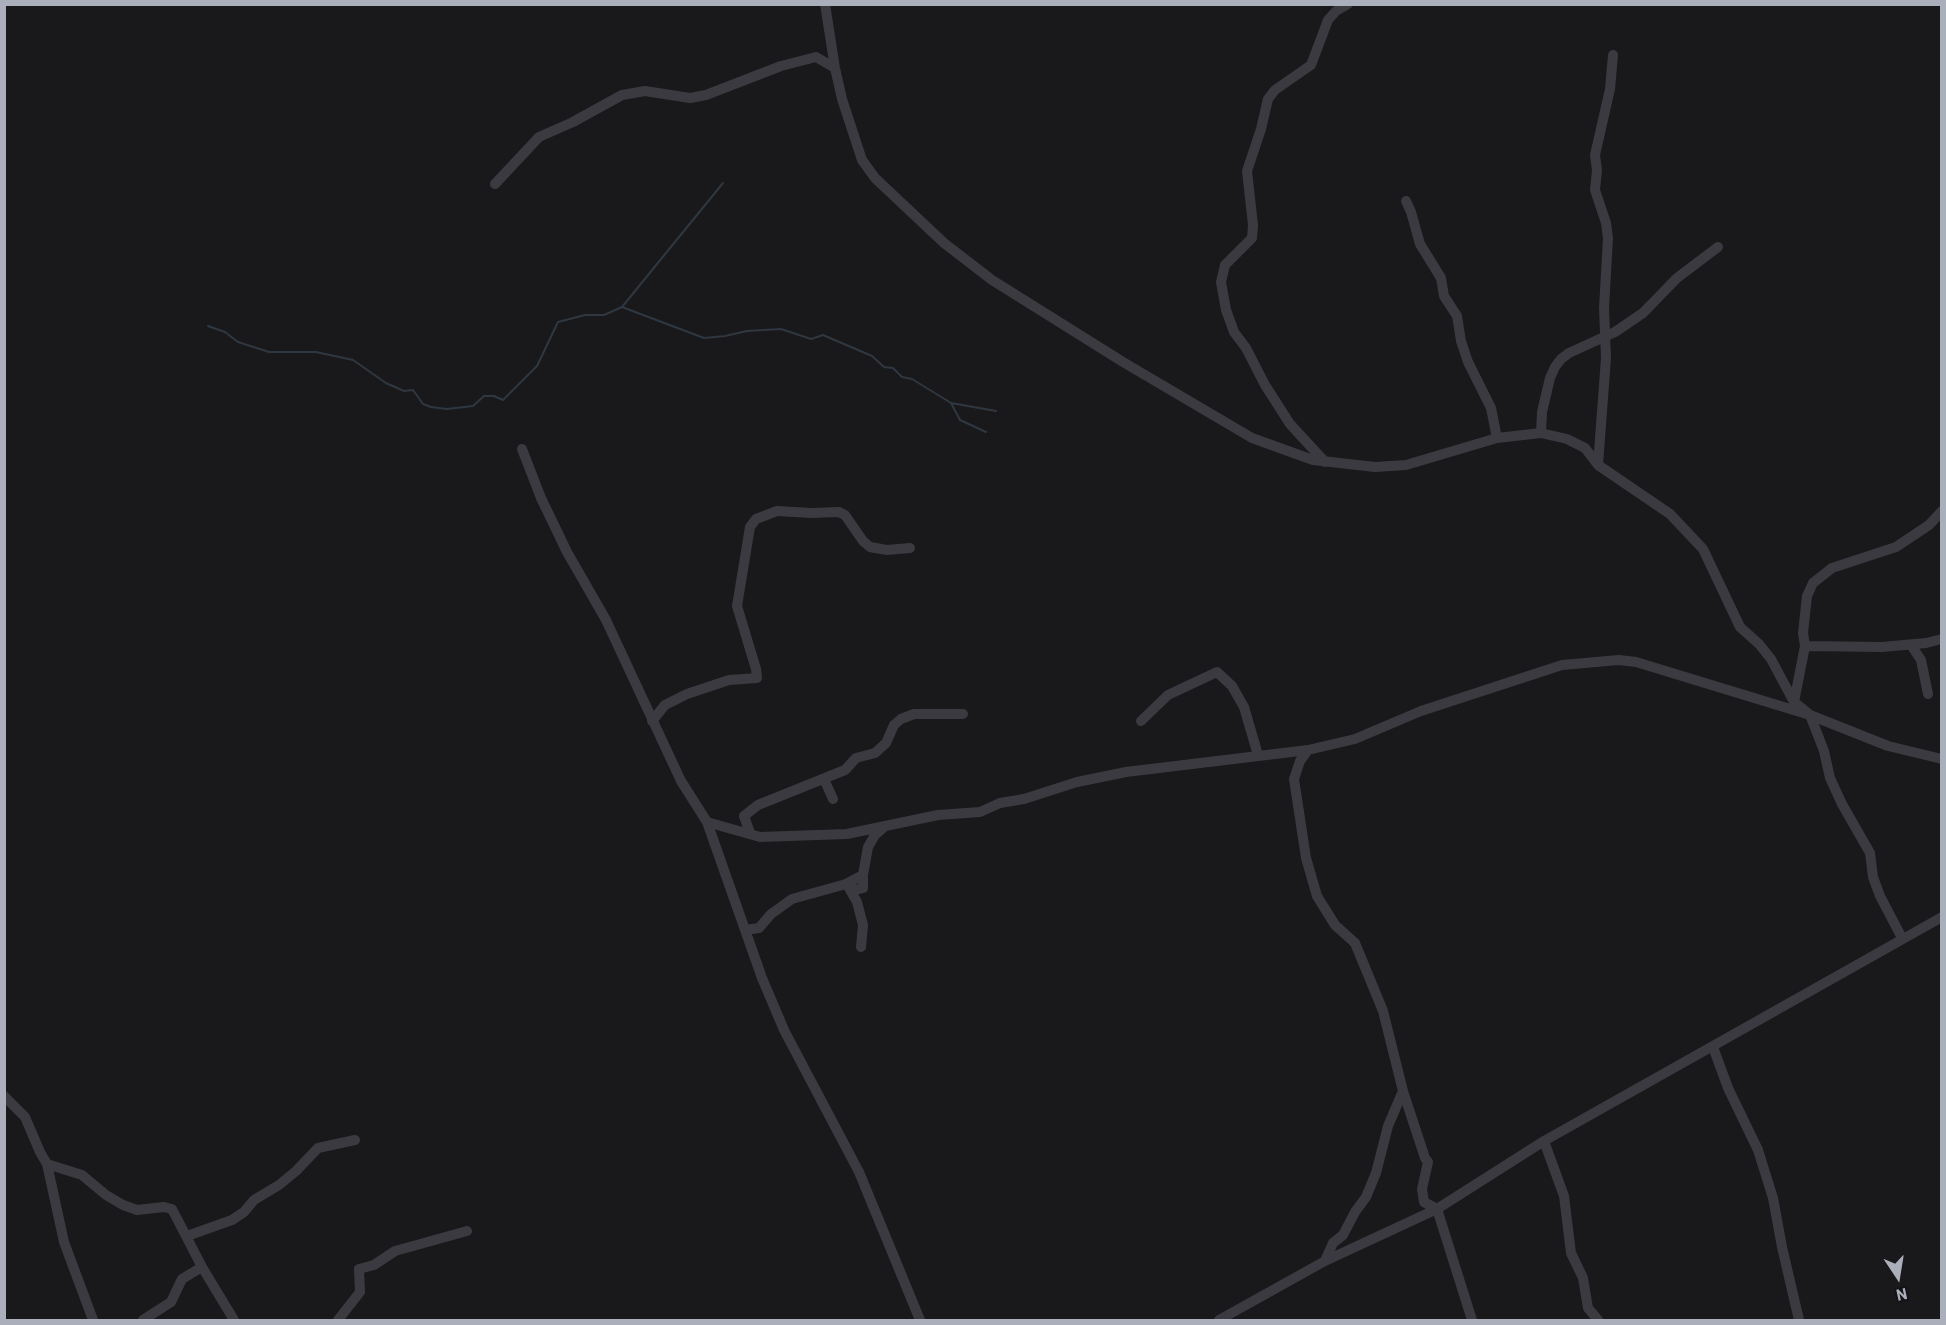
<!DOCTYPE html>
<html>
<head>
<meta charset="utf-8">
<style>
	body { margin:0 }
	#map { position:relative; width:1946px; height:1325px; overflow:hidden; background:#19191b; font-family:Barlow,sans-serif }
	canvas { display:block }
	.frame { position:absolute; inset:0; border:6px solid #abafbb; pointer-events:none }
	.north { position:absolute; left:1868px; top:1247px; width:60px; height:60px; -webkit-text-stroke:4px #141416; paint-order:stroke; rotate:168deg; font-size:16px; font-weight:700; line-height:24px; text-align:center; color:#abafbb }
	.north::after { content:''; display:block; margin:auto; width:21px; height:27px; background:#abafbb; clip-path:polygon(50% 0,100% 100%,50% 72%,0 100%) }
</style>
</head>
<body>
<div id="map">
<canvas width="1946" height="1325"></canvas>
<div class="frame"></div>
<div class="north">N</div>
</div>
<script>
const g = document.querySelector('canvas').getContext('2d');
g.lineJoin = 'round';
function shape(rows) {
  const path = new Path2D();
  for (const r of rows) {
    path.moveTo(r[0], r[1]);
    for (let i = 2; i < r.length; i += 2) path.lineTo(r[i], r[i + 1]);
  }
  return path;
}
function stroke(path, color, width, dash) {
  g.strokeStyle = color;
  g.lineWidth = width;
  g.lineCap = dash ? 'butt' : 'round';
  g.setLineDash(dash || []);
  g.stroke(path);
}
stroke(shape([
	[622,307,704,338,725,336,747,331,781,329,811,339,823,335,872,356,884,367,893,368,902,377,912,379,951,403,996,411],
	[208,326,225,332,238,342,269,352,316,352,353,360,386,383,404,391,413,390,423,404,431,407,447,409,473,406,484,396,494,396,503,400,537,366,558,322,585,315,604,315,622,307,723,183],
	[951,403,960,420,986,432]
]), '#2f3740', 2);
stroke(shape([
	[825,4,835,68,842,99,862,160,875,178,944,243,992,280,1123,362,1252,438,1313,460,1375,467,1406,465,1497,438,1541,433,1567,439,1585,448,1598,465,1670,514,1703,549,1740,627,1759,644,1771,659,1794,702,1810,715,1824,751,1830,778,1842,804,1870,853,1873,877,1880,896,1902,938],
	[495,184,539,137,573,122,622,95,645,91,690,98,706,95,781,66,816,57,835,68],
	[1406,201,1411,212,1420,244,1441,278,1444,296,1457,316,1461,341,1468,362,1491,408,1497,438],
	[1541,433,1542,412,1550,378,1555,367,1561,359,1569,353,1615,332,1643,313,1677,278,1718,247],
	[522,449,541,498,567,552,606,620,681,781,707,822,762,978,784,1030,859,1172,920,1320],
	[1325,462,1290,424,1265,385,1246,348,1234,332,1226,310,1221,282,1225,265,1252,238,1253,225,1247,171,1261,129,1268,99,1275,90,1311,65,1328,20,1336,11,1348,4],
	[1598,465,1606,358,1604,308,1608,238,1606,223,1595,190,1597,170,1595,155,1610,89,1613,55],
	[1911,645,1921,660,1928,694],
	[1805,646,1882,647,1926,643,1942,639],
	[1794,702,1805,646,1803,633,1807,596,1813,583,1832,568,1896,547,1929,525,1942,511],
	[652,721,665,705,687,694,729,680,757,678,756,669,737,606,750,527,756,519,777,511,811,513,839,512,845,515,863,541,870,547,887,550,910,548],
	[1141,721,1168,695,1217,672,1232,686,1244,707,1258,755],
	[824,779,833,799],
	[707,822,760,837,847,834,938,815,980,812,1000,803,1024,799,1077,782,1126,772,1308,750],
	[750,833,744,816,758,805,845,770,856,758,875,753,886,743,894,725,901,719,914,714,963,714],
	[863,875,868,847,875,835,883,828],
	[849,888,857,902,863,925,861,947],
	[745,930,759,928,771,914,792,899,846,884,863,875,863,888,852,891],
	[1713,1047,1728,1088,1758,1150,1773,1198,1782,1247,1799,1320],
	[4,1096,25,1117,40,1152,47,1164,82,1175,106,1195,123,1205,137,1210,164,1207,172,1209,202,1267,234,1320],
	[1544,1141,1564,1196,1571,1253,1583,1278,1588,1308,1598,1320],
	[47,1164,64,1242,93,1320],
	[187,1236,232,1220,244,1212,254,1200,279,1185,296,1171,318,1148,355,1140],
	[1325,1261,1333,1243,1343,1235,1355,1212,1366,1197,1376,1173,1388,1126,1403,1091],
	[143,1320,171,1302,182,1279,202,1267],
	[338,1320,360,1292,359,1269,374,1265,395,1251,467,1231],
	[1219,1320,1325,1261,1437,1209,1544,1141,1942,917],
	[1472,1320,1437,1209,1424,1202,1422,1189,1428,1162,1425,1158,1403,1091,1383,1011,1355,943,1335,925,1317,896,1306,858,1294,779,1300,761,1308,750,1355,739,1421,711,1562,665,1619,660,1636,662,1810,715,1888,746,1942,759]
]), '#3a3a40', 10);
</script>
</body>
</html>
